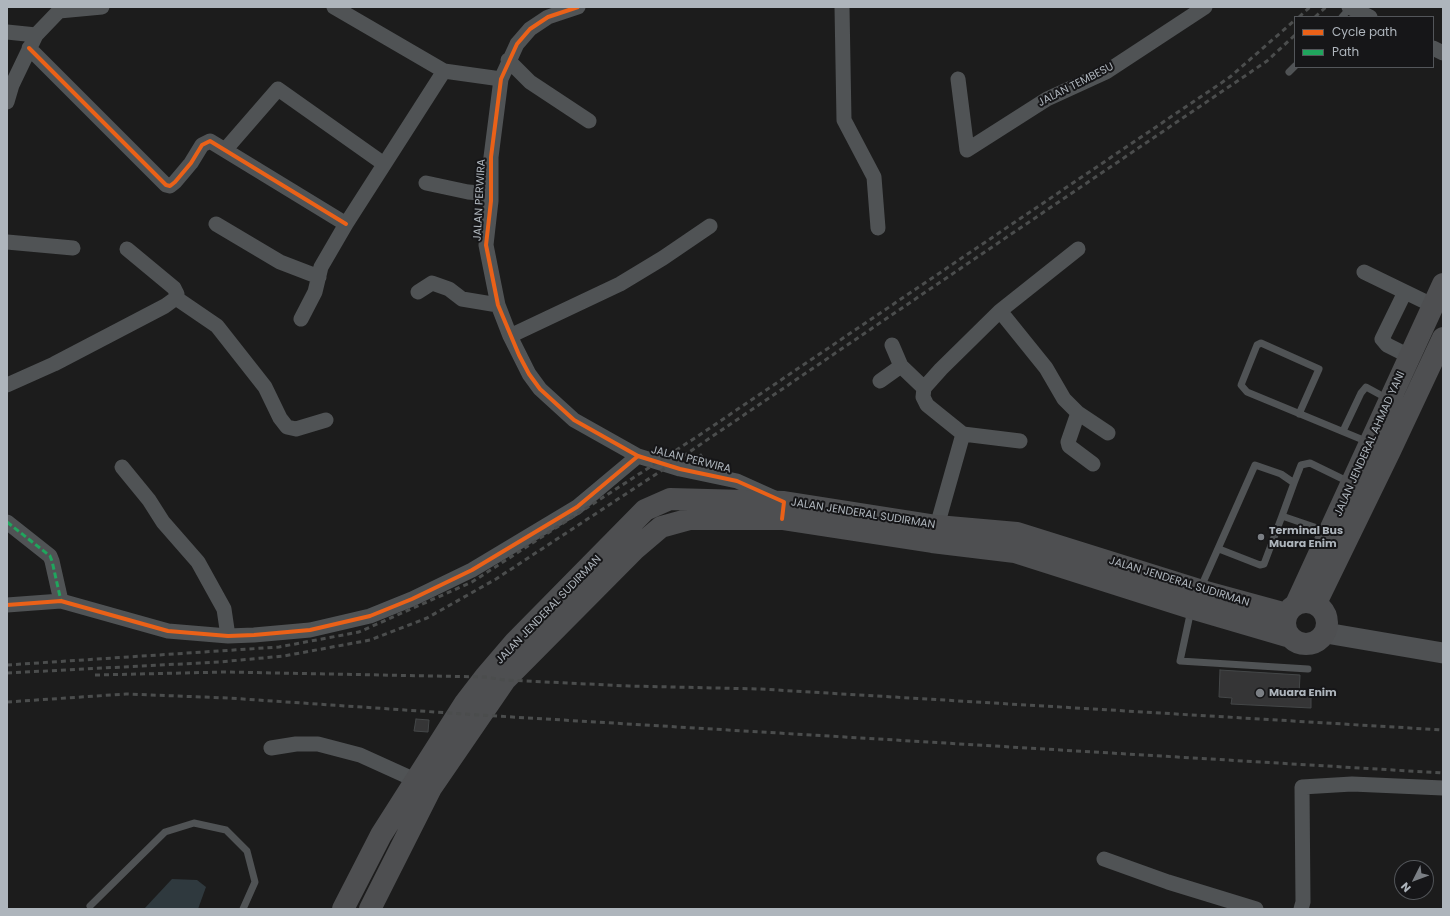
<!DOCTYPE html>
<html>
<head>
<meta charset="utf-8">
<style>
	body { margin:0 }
	#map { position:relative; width:1450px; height:916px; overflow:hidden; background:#1c1c1c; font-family:Poppins,sans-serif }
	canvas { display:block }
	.frame { position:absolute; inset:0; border:8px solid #aeb5bc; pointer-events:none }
	.legend { position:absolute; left:1294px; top:16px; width:140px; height:52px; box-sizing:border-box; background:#161618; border:1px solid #53565a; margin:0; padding:5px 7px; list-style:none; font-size:12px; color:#aeb5bc }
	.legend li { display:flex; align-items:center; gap:8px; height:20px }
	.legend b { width:20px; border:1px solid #53565a }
	.north { position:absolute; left:1394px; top:860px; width:40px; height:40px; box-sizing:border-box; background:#161618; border:1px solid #53565a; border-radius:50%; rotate:228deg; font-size:11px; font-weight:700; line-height:16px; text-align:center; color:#aeb5bc }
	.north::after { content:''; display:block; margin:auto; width:14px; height:18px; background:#7b7f84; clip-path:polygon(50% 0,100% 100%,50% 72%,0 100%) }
</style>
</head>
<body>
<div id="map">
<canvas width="1450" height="916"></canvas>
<div class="frame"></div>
<ul class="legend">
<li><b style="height:5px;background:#ea6118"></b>Cycle path</li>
<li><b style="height:5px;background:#20a55d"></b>Path</li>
</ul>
<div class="north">N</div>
</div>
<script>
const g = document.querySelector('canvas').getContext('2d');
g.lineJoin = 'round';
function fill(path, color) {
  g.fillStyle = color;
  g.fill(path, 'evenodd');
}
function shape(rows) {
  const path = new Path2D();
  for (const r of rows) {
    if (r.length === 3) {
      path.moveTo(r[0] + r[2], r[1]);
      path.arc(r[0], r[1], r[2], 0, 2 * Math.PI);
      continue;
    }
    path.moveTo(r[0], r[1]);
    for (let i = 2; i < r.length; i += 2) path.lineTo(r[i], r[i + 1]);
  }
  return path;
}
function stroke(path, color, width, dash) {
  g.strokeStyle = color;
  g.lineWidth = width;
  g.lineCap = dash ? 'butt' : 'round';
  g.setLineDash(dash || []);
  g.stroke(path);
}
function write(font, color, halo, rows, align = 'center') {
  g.font = font + ' Poppins,sans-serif';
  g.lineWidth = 4;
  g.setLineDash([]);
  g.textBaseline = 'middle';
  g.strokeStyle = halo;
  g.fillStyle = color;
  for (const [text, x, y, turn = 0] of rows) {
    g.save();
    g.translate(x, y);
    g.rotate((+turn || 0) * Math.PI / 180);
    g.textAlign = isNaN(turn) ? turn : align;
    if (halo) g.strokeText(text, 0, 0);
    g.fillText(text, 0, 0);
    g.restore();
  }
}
fill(shape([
	[172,879,197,880,206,887,198,909,144,909]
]), '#2f393e');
const building = shape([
	[701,454,708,463,705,465,692,462,691,461,701,454],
	[1220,670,1300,675,1299,695,1311,696,1311,708,1231,704,1232,698,1219,697,1220,670],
	[416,719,429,720,428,732,414,731,416,719]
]);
fill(building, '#353536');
stroke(building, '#444748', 1);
stroke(shape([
	[1342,17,1350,8],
	[1289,72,1295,66],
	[1299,414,1319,369,1261,343,1257,345,1241,385,1247,392,1368,442],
	[1343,431,1361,393,1366,387,1388,399],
	[1294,483,1301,465,1310,463,1349,482],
	[1219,549,1260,565,1264,564,1282,516],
	[1201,587,1255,465,1281,474,1294,483,1282,516,1326,531],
	[1191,610,1180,661,1308,669],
	[90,906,165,832,194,823,226,830,247,851,255,882,243,909]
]), '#505355', 7);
stroke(shape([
	[334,7,444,71,501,79],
	[578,7,548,17,530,29,517,44,501,79,491,157,491,201,486,245,498,305,510,336,529,374,540,389,574,420,638,456,680,469,737,481,777,499],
	[842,7,844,120,874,177,878,228],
	[1349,7,1370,17],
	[59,11,102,7],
	[7,32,36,35],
	[29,48,166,185,170,186,175,182,191,163,202,145,210,141,346,224],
	[1433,48,1443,53],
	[508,60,530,82,589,121],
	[958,79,967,150,1047,99,1106,72,1205,7],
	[7,102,12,85,36,35,59,11,60,7],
	[225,150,278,89,384,164],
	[426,183,468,192,491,194],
	[216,224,280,262,319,277],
	[7,242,73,248],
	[1364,272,1432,305],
	[418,292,432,283,449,289,462,299,498,305],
	[1405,292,1382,339,1387,345,1409,356],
	[176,298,217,326,265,387,280,418,287,427,296,429,326,420],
	[1000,311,1046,368,1064,399,1078,413,1108,433],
	[301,319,315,292,321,267,346,224,444,71],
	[510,336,620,284,663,258,710,226],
	[892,345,901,366,924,388],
	[880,381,901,366],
	[7,385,54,364,165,306,176,298,177,294,174,288,127,249],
	[1078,413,1068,442,1069,446,1093,464],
	[963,434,1020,441],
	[122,467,149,500,163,522,198,562,224,609,228,636],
	[7,522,50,556,52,561,61,601],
	[937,526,963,434,927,405,923,397,924,388,941,369,1000,311,1078,249],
	[7,605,61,601,168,631,228,636,254,635,310,630,370,616,412,599,472,570,577,507,638,456],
	[271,748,296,744,318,744,360,755,424,784],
	[1104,859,1168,882,1256,909],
	[1301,909,1303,902,1302,787,1352,784,1443,788]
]), '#505355', 15);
stroke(shape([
	[1326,633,1443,653]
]), '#4f5153', 21);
stroke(shape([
	[1306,623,21],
	[1316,603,1390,451,1443,338],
	[1296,604,1443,284],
	[343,909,381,835,465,703,485,677,515,642,645,510,670,499,784,502,937,526,1017,533,1199,590,1287,614],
	[370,909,431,788,505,680,634,550,661,527,690,519,782,519,932,542,1015,552,1191,608,1290,637]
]), '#4e4f51', 22);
stroke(shape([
	[1299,17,1310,7],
	[1315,17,1326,7],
	[7,665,279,647,359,632,472,582,698,436,1230,77,1295,20],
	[7,673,219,662,284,656,370,640,427,618,496,579,670,465,1267,61,1295,35],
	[95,675,225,672,485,677,505,680,629,686,760,689,1443,730],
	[7,702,126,694,228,698,479,715,1443,773]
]), '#4b4d4d', 3, [5, 4]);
stroke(shape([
	[7,522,50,556,52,561,61,601]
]), '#20a55d', 3, [6, 3]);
stroke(shape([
	[578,7,548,17,530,29,517,44,501,79,491,157,491,201,486,245,498,305,519,355,529,374,540,389,574,420,638,456,680,469,737,481,784,502,782,519],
	[29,48,166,185,170,186,175,182,191,163,202,145,210,141,346,224],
	[7,605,61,601,168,631,228,636,254,635,310,630,370,616,412,599,472,570,577,507,638,456]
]), '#ea6118', 4);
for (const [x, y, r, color] of [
	[1261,537,4,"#7b7f84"],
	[1260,693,5,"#7b7f84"]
]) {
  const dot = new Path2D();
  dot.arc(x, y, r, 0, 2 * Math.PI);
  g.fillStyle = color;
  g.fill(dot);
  stroke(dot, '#161618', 1.5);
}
write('11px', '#aeb5bc', '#161618', [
	["JALAN TEMBESU",1076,85,-27],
	["JALAN PERWIRA",480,200,-87],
	["JALAN JENDERAL AHMAD YANI",1370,444,-66],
	["JALAN PERWIRA",691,460,14],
	["JALAN JENDERAL SUDIRMAN",863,514,9],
	["JALAN JENDERAL SUDIRMAN",1179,582,17],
	["JALAN JENDERAL SUDIRMAN",549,610,-46]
]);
write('bold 11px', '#aeb5bc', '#161618', [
	["Terminal Bus",1269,531],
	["Muara Enim",1269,544],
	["Muara Enim",1269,693]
], 'left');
</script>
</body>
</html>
